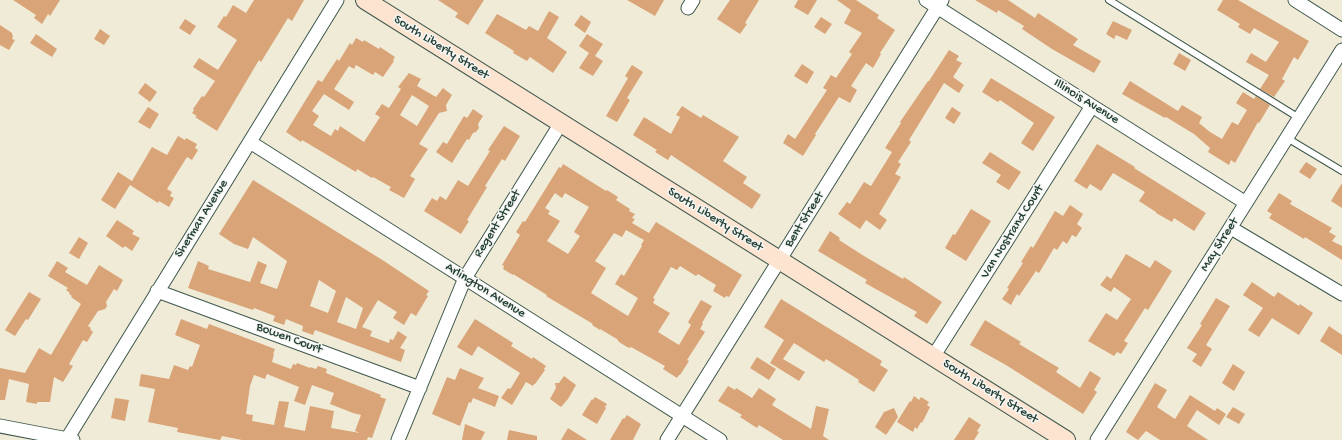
<!DOCTYPE html>
<html>
<head>
<meta charset="utf-8">
<style>
	body { margin:0 }
	canvas { display:block; background:#f0ebd7 }
</style>
</head>
<body>
<canvas width="1342" height="440"></canvas>
<script>
const g = document.querySelector('canvas').getContext('2d');
g.lineJoin = 'round';
function fill(path, color) {
  g.fillStyle = color;
  g.fill(path, 'evenodd');
}
function shape(rows) {
  const path = new Path2D();
  for (const r of rows) {
    path.moveTo(r[0], r[1]);
    for (let i = 2; i < r.length; i += 2) path.lineTo(r[i], r[i + 1]);
  }
  return path;
}
function stroke(path, color, width, dash) {
  g.strokeStyle = color;
  g.lineWidth = width;
  g.lineCap = dash ? 'butt' : 'round';
  g.setLineDash(dash || []);
  g.stroke(path);
}
function write(font, color, halo, rows, align = 'center') {
  g.font = font + ' "Gochi Hand",sans-serif';
  g.lineWidth = 3;
  g.setLineDash([]);
  g.textBaseline = 'middle';
  g.strokeStyle = halo;
  g.fillStyle = color;
  for (const [text, x, y, turn = 0] of rows) {
    g.save();
    g.translate(x, y);
    g.rotate((+turn || 0) * Math.PI / 180);
    g.textAlign = isNaN(turn) ? turn : align;
    if (halo) g.strokeText(text, 0, 0);
    g.fillText(text, 0, 0);
    g.restore();
  }
}
fill(shape([
	[13,0,60,0,50,16,48,14,42,24,34,18,36,15],
	[254,0,304,0,292,21,288,18,261,62,259,60,217,131,195,117,197,116,192,113,194,110,193,109,202,96,204,97,215,81,193,67,199,58,218,70,237,40,217,27,224,16,226,17,233,5,246,13],
	[438,0,484,0,468,25,455,17,458,13],
	[627,0,664,0,655,16],
	[730,0,759,0,745,23,747,24,740,34,717,19],
	[798,0,817,0,808,15,794,7],
	[837,0,856,0,879,15,877,18,895,30,880,53,881,54,873,68,866,63,851,86,857,90,850,103,839,97,815,134,816,135,803,156,783,143,788,134,795,139,827,90,823,88,831,75,836,78,852,54,849,52,862,33,844,23,851,10],
	[975,0,1008,0,1035,18,1038,13,1078,39,1073,45,1101,61,1094,73,1052,49,1022,29,1024,26,998,10,997,13],
	[1223,0,1238,0,1309,41,1298,60,1294,57,1282,79,1285,81,1274,97,1260,89,1269,75,1246,62,1251,53,1266,62,1279,42,1254,28,1250,34,1238,27,1240,24,1217,10],
	[549,11,559,17,547,38,567,52,553,73,530,57,527,61,513,53,514,51,485,33,497,14,526,30,529,26,538,31],
	[581,15,591,22,585,33,574,25],
	[821,17,832,24,825,34,814,27],
	[185,19,196,26,190,35,179,28],
	[1113,21,1132,30,1127,40,1116,35,1114,39,1106,34],
	[0,25,12,33,12,34,13,36,12,39,15,40,9,50,0,45],
	[100,29,110,36,104,45,94,39],
	[36,34,57,49,52,57,30,43],
	[587,34,603,44,595,56,603,61,593,76,579,68,589,53,579,46],
	[356,38,363,42,364,40,379,49,380,47,395,57,393,60,394,61,383,77,375,72,373,75,356,65,354,69,349,66,334,89,354,102,349,110,324,94,312,111,319,116,313,125,331,136,335,129,338,131,340,126,364,142,380,117,375,114,382,104,389,108,401,89,398,87,409,73,421,79,417,86,436,97,443,88,452,95,446,105,447,111,439,113,419,144,428,149,410,176,415,179,404,198,389,190,391,187,373,177,372,178,357,169,356,172,302,140,301,142,286,132,318,80,322,82,337,59,339,61,350,43,352,45],
	[412,95,429,106,417,126,400,115],
	[949,50,959,56,956,60,962,63,953,77,964,85,959,93,944,83,909,140,911,142,898,162,901,164,895,174,901,177,879,214,887,220,880,230,866,220,860,229,838,214,847,202,850,204,864,182,871,186,892,152,885,148,901,123,900,122,928,81,929,81],
	[1179,53,1191,60,1185,71,1173,64],
	[802,64,814,72,807,84,794,76],
	[632,65,643,72,627,98,630,100,617,122,606,116,628,78,625,76],
	[991,78,1055,117,1033,151,1021,143,1034,123,1000,100,998,102,982,92],
	[1130,81,1178,111,1182,105,1202,117,1199,123,1210,132,1222,139,1232,122,1238,125,1247,110,1236,103,1243,92,1254,99,1256,96,1270,105,1259,123,1258,122,1235,163,1231,160,1229,165,1208,152,1210,148,1194,134,1166,117,1165,118,1122,94],
	[145,83,157,92,150,102,138,93],
	[682,106,701,118,703,115,739,137,723,161,747,177,743,183,761,195,752,209,671,155,668,160,655,152,657,150,633,135,644,117,671,134,680,117,676,115],
	[148,107,159,114,150,129,138,122],
	[952,107,961,113,954,124,945,118],
	[473,109,483,116,478,124,479,128,476,132,473,133,469,140,467,139,452,163,436,152,443,142,447,144,464,116,467,118],
	[504,126,520,136,505,161,502,159,485,186,487,187,467,220,469,221,461,234,424,211,432,198,437,201,440,196,446,200,458,180,468,186,490,151,488,150],
	[178,136,185,140,186,138,197,144,195,148,198,150,192,160,187,157,167,189,172,192,170,196,174,198,169,207,159,201,158,203,130,185,115,209,101,200,118,172,132,181,152,147,167,155],
	[1097,144,1135,167,1134,168,1206,213,1194,231,1174,218,1172,222,1156,213,1156,212,1139,201,1145,192,1113,173,1101,191,1090,184,1087,189,1074,181],
	[990,152,1021,172,1009,190,996,182,1001,175,982,163],
	[1306,162,1317,169,1310,179,1299,172],
	[563,164,606,191,607,190,618,197,616,200,630,209,629,211,635,214,632,218,635,219,632,223,649,233,656,222,742,275,729,297,726,296,725,298,713,291,716,285,698,274,696,276,680,266,677,270,671,267,653,298,655,299,653,303,670,313,658,332,679,345,691,325,688,322,701,300,712,306,702,323,703,324,700,329,705,332,687,360,689,361,680,375,679,375,677,378,663,369,665,366,631,347,630,348,627,347,619,342,617,339,600,329,600,330,592,325,593,324,546,296,547,295,513,274,513,275,503,269,504,266,502,265,520,235,516,232,523,221,525,222,559,167,561,168],
	[555,193,562,198,565,193,589,207,574,232,580,236,568,254,547,241,560,221,548,214,550,211,545,208],
	[626,230,644,240,641,245,642,246,624,276,621,274,615,284,638,298,628,316,591,293,606,268,595,261,614,233,622,237],
	[253,180,384,261,429,291,426,295,428,296,416,316,411,313,404,325,393,318,397,312,378,300,362,327,372,331,370,336,389,343,390,339,393,340,398,331,407,337,400,348,405,350,401,362,315,330,313,335,302,331,303,326,286,319,284,325,273,321,275,316,254,308,253,310,188,288,198,261,209,266,208,269,250,282,258,261,267,265,260,283,277,289,287,261,253,237,248,249,234,244,219,234],
	[319,280,336,291,328,313,310,306],
	[346,297,363,308,356,329,337,322],
	[1342,183,1342,208,1331,201],
	[1279,193,1292,201,1290,204,1332,228,1329,232,1336,236,1332,241,1342,246,1342,260,1305,237,1304,239,1269,218,1272,214,1267,211],
	[1070,205,1083,214,1077,224,1082,228,1076,237,1072,235,1067,244,1063,241,1057,250,1054,248,1039,273,1036,271,1019,296,1017,294,1011,305,1002,299,1009,289,1007,288,1023,263,1021,262,1031,246,1033,248,1055,211,1063,216],
	[971,209,991,221,966,261,945,248,953,234,955,235],
	[117,220,134,231,132,234,140,238,132,251,125,246,123,248,106,236],
	[830,231,840,238,839,240,864,256,903,279,904,277,942,302,927,324,914,316,917,312,865,283,867,280,818,251],
	[79,237,88,243,79,259,69,253],
	[1126,254,1150,268,1155,260,1172,271,1148,310,1145,308,1124,341,1128,343,1121,354,1117,352,1114,356,1088,341,1106,313,1117,320,1131,299,1114,287,1111,292,1100,285,1107,276,1111,279],
	[57,261,68,268,65,272,87,285,99,265,123,280,117,291,114,289,106,302,107,306,105,309,98,311,88,326,91,328,90,329,93,332,87,342,83,340,69,364,73,366,63,382,54,377,50,402,37,402,37,404,26,402,29,384,9,379,5,400,0,400,0,368,25,373,39,348,51,355,81,304,71,297,72,296,69,294,70,293,66,290,68,288,48,276],
	[1252,282,1274,297,1278,292,1299,306,1300,304,1313,313,1299,335,1272,318,1259,337,1248,330,1263,308,1243,295],
	[29,292,41,299,28,320,26,319,15,336,5,330],
	[1216,298,1230,306,1206,345,1212,349,1201,367,1192,361,1197,354,1187,348,1202,325,1200,324],
	[781,299,882,361,880,365,888,370,874,392,858,382,859,380,826,359,824,362,794,343,783,359,805,372,799,381,770,363,784,340,764,327],
	[181,319,207,329,209,324,275,349,273,354,274,354,272,362,291,369,293,364,296,365,297,363,310,368,310,367,316,369,318,366,327,369,326,373,381,395,380,397,386,399,372,438,368,437,367,440,242,440,222,436,220,440,177,432,178,428,148,422,155,389,139,386,141,374,169,379,174,365,188,370,190,366,192,367,200,345,175,335],
	[267,374,299,387,294,401,305,405,312,385,334,393,330,404,353,413,361,415,355,431,360,433,331,428,334,411,310,406,305,431,284,427,289,402,279,401,274,425,252,421,253,415,246,414,250,386,254,375,265,379],
	[475,319,513,343,511,346,532,359,533,357,546,366,544,369,545,370,535,384,534,384,533,386,526,382,512,405,501,398,508,388,510,389,511,388,520,373,478,346,472,356,457,347],
	[985,320,1021,342,1019,344,1059,368,1056,372,1080,388,1090,371,1101,378,1094,390,1097,392,1083,414,1006,365,970,345],
	[1329,326,1342,335,1342,355,1320,341],
	[757,357,776,369,769,380,750,368],
	[1233,364,1245,372,1234,391,1222,383],
	[460,368,484,378,478,388,499,396,495,407,473,398,471,403,469,402,460,426,432,414,447,377,455,380],
	[564,376,576,385,568,399,561,407,550,399,556,388,555,383,559,383],
	[1155,383,1167,390,1157,407,1175,419,1190,395,1215,411,1217,408,1226,414,1219,425,1197,410,1187,426,1208,440,1160,440,1146,431,1138,440,1126,432],
	[728,386,735,390,736,388,752,398,759,388,776,399,772,405,811,429,816,406,829,409,823,436,829,440,783,440,759,425,757,428,740,417,742,415,718,401],
	[914,396,919,400,921,397,929,402,927,405,930,407,922,423,921,422,917,429,915,427,913,432,897,422,910,401,911,402],
	[595,397,607,404,605,407,606,408,597,424,582,415,592,399,593,400],
	[115,398,129,400,125,421,111,418],
	[1233,407,1245,414,1239,424,1226,417],
	[894,408,898,417,886,435,875,427,884,412],
	[627,415,641,424,633,440,610,440,623,418,624,419],
	[969,417,981,425,977,431,979,432,974,440,954,440],
	[465,424,485,432,481,440,462,440],
	[568,428,587,440,561,440],
	[509,430,537,436,537,440,507,440]
]), '#d9a477');
const lane = shape([
	[1109,0,1299,118],
	[1287,138,1342,171]
]);
const street = shape([
	[926,0,1092,106,1246,203],
	[1295,0,1342,30],
	[688,8,693,0],
	[250,142,720,440],
	[1231,228,1342,294],
	[157,291,420,388],
	[933,357,1092,106],
	[0,426,73,440],
	[67,439,337,0],
	[398,440,465,278,561,123],
	[667,440,942,0],
	[1097,440,1342,50]
]);
const secondary = shape([
	[365,0,1066,440]
]);
stroke(lane, '#3e574c', 8);
stroke(street, '#3e574c', 15);
stroke(secondary, '#3e574c', 20);
stroke(lane, '#fff', 6);
stroke(street, '#fff', 13);
stroke(secondary, '#fde4d1', 18);
write('13px', '#1f3d34', '#f6f6f2', [
	["South Liberty Street",441,48,32],
	["Illinois Avenue",1086,102,32],
	["Sherman Avenue",202,219,-58],
	["South Liberty Street",715,220,32],
	["Bent Street",805,220,-58],
	["Regent Street",498,224,-58],
	["Van Nostrand Court",1013,232,-58],
	["May Street",1220,245,-58],
	["Arlington Avenue",485,291,32],
	["Bowen Court",289,339,20],
	["South Liberty Street",990,392,32]
]);
</script>
</body>
</html>
